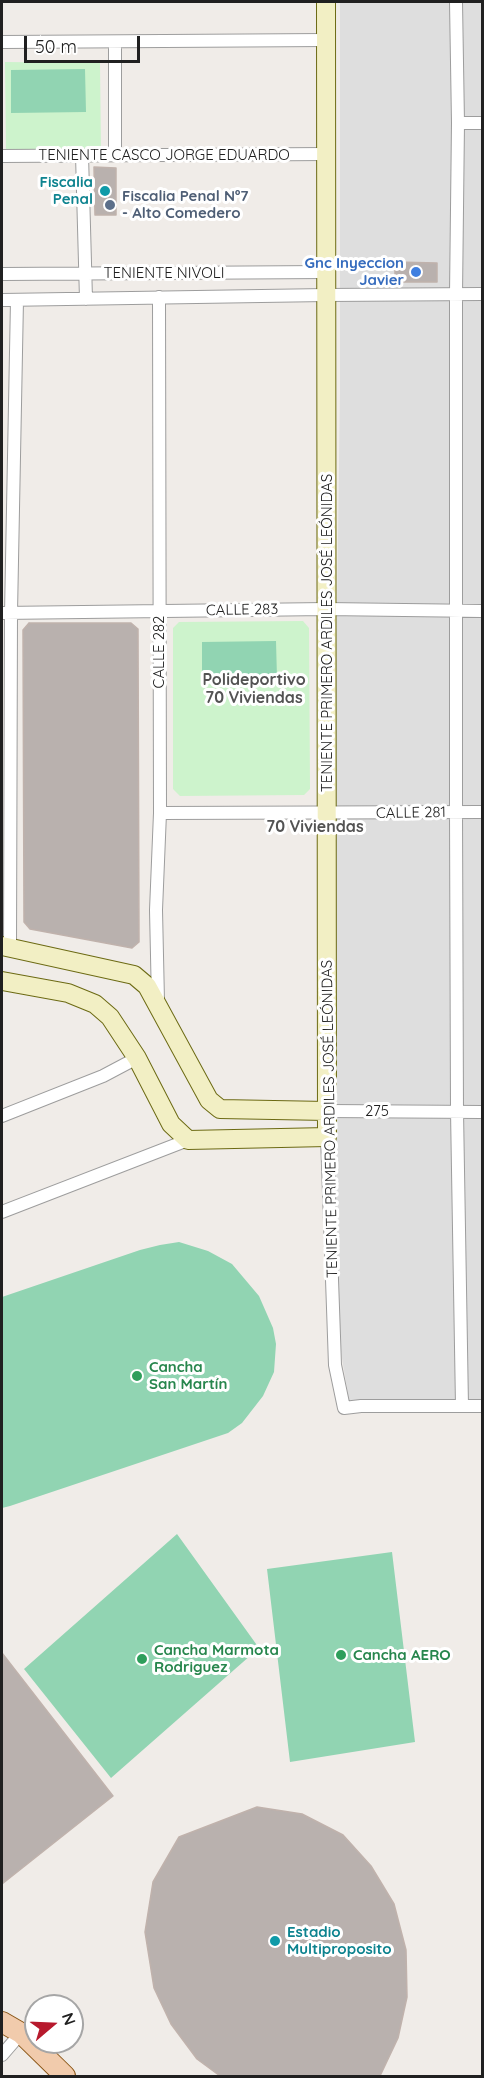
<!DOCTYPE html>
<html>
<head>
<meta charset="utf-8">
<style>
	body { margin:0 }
	#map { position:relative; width:484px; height:2078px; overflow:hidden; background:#f0ece8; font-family:Quicksand,sans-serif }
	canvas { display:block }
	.frame { position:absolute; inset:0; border:3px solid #202020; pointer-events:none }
	.north { position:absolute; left:24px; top:1994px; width:60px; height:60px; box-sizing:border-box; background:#fff; border:2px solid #a6a6a6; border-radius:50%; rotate:71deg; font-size:16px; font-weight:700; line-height:24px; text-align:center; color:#202020 }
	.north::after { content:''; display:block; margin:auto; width:21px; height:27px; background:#b71a2d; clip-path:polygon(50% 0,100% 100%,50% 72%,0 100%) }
	.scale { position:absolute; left:24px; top:36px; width:116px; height:27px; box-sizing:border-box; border:3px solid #202020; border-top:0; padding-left:8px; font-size:18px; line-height:21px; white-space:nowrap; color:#202020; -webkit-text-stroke:4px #fff; paint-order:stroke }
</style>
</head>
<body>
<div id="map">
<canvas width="484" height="2078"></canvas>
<div class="frame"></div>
<div class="north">N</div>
<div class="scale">50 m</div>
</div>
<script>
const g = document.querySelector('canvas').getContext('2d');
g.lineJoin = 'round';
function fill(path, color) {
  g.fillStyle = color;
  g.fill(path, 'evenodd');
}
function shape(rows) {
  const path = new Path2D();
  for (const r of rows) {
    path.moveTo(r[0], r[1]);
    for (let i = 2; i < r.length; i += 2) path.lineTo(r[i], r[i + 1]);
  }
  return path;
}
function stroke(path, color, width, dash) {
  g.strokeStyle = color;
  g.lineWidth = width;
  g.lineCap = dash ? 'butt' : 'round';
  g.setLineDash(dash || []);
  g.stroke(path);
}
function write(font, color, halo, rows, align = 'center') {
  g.font = font + ' Quicksand,sans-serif';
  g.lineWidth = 6;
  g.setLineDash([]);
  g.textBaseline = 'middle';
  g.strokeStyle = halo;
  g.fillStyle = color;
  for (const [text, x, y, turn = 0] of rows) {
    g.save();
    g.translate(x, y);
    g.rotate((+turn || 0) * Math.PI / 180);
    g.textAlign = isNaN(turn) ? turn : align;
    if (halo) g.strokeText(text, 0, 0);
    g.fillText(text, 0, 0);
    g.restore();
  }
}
fill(shape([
	[340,2,482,2,482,1410,351,1413,341,1352,332,1114,332,970,340,393]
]), '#dedede');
fill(shape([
	[5,62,100,63,101,152,6,153],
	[303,621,309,628,310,789,304,795,180,796,173,789,173,628,179,622]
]), '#cdf3cc');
fill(shape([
	[85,69,86,112,11,113,11,70],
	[276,641,277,678,202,678,202,642],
	[179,1242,208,1251,232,1264,259,1296,273,1328,276,1344,274,1372,263,1396,242,1423,228,1433,10,1506,2,1508,2,1297,140,1250,160,1245],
	[177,1534,259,1648,111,1778,24,1669],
	[392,1552,415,1742,290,1762,267,1569]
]), '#91d4b2');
const building = shape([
	[94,167,116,168,116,215,95,215,94,167],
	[395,262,437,263,437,282,395,282,395,262],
	[29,623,131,623,138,629,139,942,132,948,30,929,24,922,23,630,29,623],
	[2,1653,113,1796,2,1884,2,1653],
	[257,1807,302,1814,343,1835,371,1866,394,1904,406,1950,407,1997,398,2038,380,2076,220,2076,197,2059,171,2024,154,1988,145,1932,153,1882,179,1837,257,1807]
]);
fill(building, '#b9b1ae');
stroke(building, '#c0b2ac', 1.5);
const street = shape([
	[456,2,458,123,456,294,456,812,457,1111,462,1406],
	[2,42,326,40],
	[458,123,482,123],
	[115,154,115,42],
	[82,155,86,299],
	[2,156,327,154],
	[2,274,326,272],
	[2,300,326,295,482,294],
	[2,613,326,609,482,611],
	[160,813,482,812],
	[10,947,11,613,17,300],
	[158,1001,156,910,160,813,159,297],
	[327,1111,482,1112],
	[2,1116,103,1076,137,1058],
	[327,1137,335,1365,344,1408,361,1406,482,1406],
	[2,1212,188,1140],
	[2,2055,21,2033]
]);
const secondary = shape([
	[2,946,134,975,147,986,209,1100,220,1109,327,1111],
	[2,981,68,993,95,1004,110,1017,137,1058,171,1124,188,1140,327,1137,326,2]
]);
const primary = shape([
	[2,2022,21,2033,65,2076]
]);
stroke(street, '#9d9d9d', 14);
stroke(secondary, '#6c6a13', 20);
stroke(primary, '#895413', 22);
stroke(street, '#fff', 12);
stroke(secondary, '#f2efc4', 18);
stroke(primary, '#f1cbac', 20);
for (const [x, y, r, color] of [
	[105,191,6,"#0f9aa8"],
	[110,205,6,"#5c6f8a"],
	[416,272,6,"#3f7fe0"],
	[137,1376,6,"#2e9e5b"],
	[341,1655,6,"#2e9e5b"],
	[142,1659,6,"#2e9e5b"],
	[275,1941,6,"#0f9aa8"]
]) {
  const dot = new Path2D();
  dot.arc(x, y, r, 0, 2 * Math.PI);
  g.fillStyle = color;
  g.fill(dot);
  stroke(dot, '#fff', 2);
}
write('15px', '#202020', '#fff', [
	["TENIENTE CASCO JORGE EDUARDO",164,155],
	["TENIENTE NIVOLI",164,273],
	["CALLE 283",242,610,-1],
	["TENIENTE PRIMERO ARDILES JOSÉ LEÓNIDAS",327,633,-90],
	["CALLE 282",159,652,-90],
	["CALLE 281",411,813,-1],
	["275",377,1111],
	["TENIENTE PRIMERO ARDILES JOSÉ LEÓNIDAS",330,1119,-91]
]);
write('bold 15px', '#0d838f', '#fff', [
	["Fiscalia",93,182],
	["Penal",93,199],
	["Estadio",287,1932,"left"],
	["Multiproposito",287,1949,"left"]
], 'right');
write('bold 15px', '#4e5e75', '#fff', [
	["Fiscalia Penal Nº7",122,196],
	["- Alto Comedero",122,213]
], 'left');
write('bold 15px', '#366cbe', '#fff', [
	["Gnc Inyeccion",404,263],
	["Javier",404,280]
], 'right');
write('bold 15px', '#27864d', '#fff', [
	["Cancha",149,1367],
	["San Martín",149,1384],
	["Cancha Marmota",154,1650],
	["Rodriguez",154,1667],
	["Cancha AERO",353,1655]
], 'left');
write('bold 16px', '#535353', '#fff', [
	["Polideportivo",254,680],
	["70 Viviendas",254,698],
	["70 Viviendas",315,827]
]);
</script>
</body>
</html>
